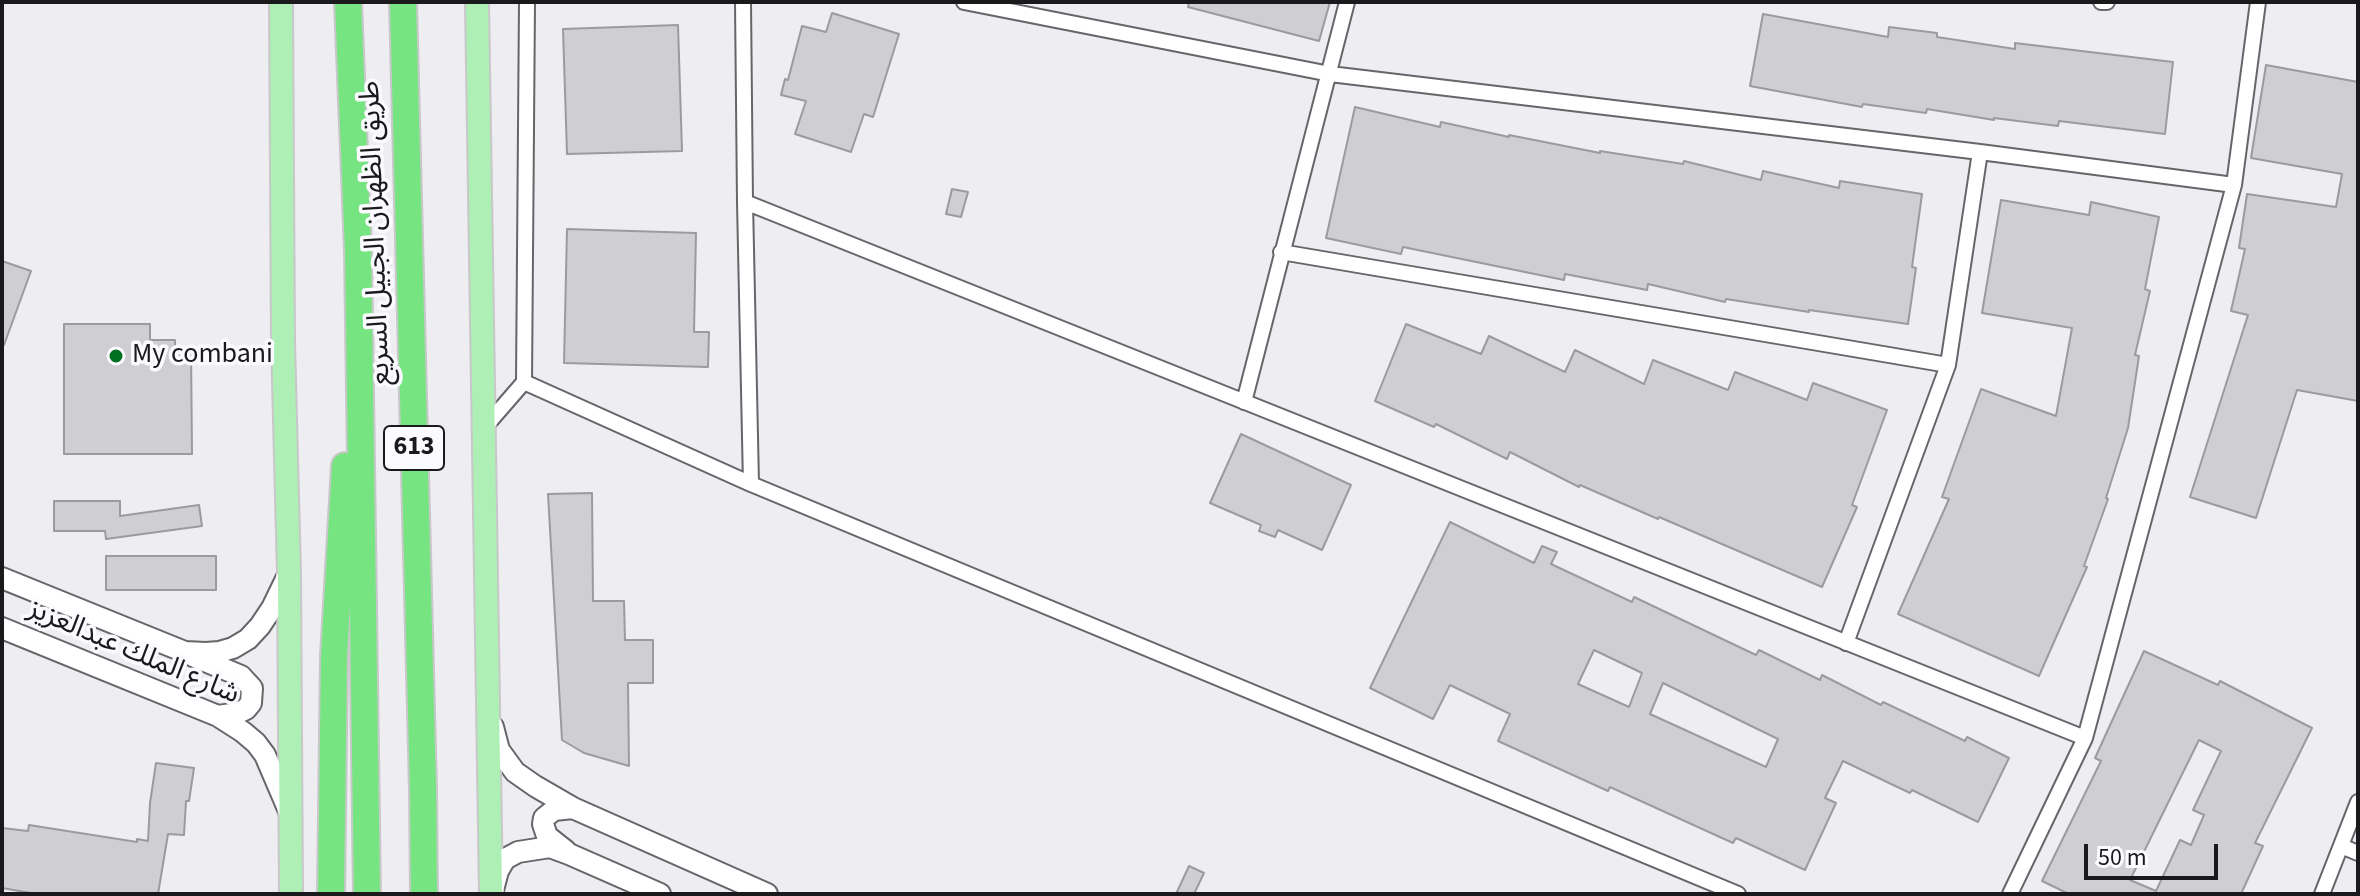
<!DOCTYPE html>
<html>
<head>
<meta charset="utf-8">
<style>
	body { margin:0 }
	#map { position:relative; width:2360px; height:896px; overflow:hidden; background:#ededf2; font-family:"Source Sans 3",sans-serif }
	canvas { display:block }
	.frame { position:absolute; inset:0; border:4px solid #1a1a1c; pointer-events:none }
	.scale { position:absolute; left:2084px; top:844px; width:134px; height:36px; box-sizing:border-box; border:4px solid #1a1a1c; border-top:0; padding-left:10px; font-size:24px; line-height:28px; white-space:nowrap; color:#1a1a1c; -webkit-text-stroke:6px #fafaff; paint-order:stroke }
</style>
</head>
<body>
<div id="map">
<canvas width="2360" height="896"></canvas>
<div class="frame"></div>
<div class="scale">50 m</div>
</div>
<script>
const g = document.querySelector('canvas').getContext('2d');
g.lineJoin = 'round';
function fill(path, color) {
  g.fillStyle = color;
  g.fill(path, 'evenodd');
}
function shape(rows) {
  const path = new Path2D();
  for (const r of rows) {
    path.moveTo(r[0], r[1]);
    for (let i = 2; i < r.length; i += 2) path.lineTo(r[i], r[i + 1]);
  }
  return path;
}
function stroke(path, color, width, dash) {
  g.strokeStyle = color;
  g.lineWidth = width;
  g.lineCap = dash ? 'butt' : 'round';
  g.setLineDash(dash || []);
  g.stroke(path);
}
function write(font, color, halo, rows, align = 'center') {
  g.font = font + ' "Source Sans 3","Noto Sans Arabic",sans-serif';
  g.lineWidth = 7;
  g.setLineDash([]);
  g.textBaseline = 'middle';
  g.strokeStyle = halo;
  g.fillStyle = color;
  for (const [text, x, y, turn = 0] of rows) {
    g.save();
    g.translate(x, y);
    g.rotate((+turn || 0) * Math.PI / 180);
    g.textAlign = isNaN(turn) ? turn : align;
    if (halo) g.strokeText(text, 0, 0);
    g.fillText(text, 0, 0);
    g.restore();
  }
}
const building = shape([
	[1189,2,1330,2,1319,41,1188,7,1189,2],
	[832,13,899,34,873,117,864,114,851,152,795,134,806,101,781,95,785,79,788,80,802,26,826,32,832,13],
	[1763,14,1888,37,1889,27,1937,33,1937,37,2015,49,2015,43,2173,62,2165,134,2059,121,2058,126,1994,118,1994,120,1927,109,1926,113,1863,104,1862,107,1750,86,1763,14],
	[678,25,682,151,567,154,563,29,678,25],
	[2266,65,2358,82,2358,401,2297,390,2256,518,2190,497,2248,315,2231,311,2245,249,2239,248,2247,194,2336,207,2342,174,2251,158,2266,65],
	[1355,107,1440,127,1441,122,1509,137,1509,135,1600,153,1600,151,1683,164,1684,161,1761,180,1763,171,1839,188,1840,181,1922,194,1912,267,1916,268,1908,324,1809,310,1809,312,1726,299,1725,302,1648,284,1647,290,1565,274,1564,280,1403,247,1401,254,1326,238,1355,107],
	[952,189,968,192,961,217,946,214,952,189],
	[2001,200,2089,215,2091,202,2159,217,2145,289,2150,291,2135,355,2139,356,2128,428,2106,498,2108,499,2084,566,2087,567,2039,676,1898,614,1949,499,1942,497,1981,389,2056,416,2072,328,1982,313,2001,200],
	[567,229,696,233,694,332,709,332,708,367,564,363,567,229],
	[2,261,31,271,4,345,2,345,2,261],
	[64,324,150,324,150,340,175,340,175,351,191,351,192,454,64,454,64,324],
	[1406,324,1481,354,1489,336,1565,372,1575,350,1644,384,1653,360,1728,390,1735,372,1807,400,1813,383,1887,410,1852,505,1857,507,1822,587,1659,517,1658,519,1580,485,1579,487,1510,452,1507,459,1436,424,1434,427,1375,401,1406,324],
	[1241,434,1351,485,1322,550,1278,530,1275,537,1259,531,1261,525,1210,503,1241,434],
	[592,493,593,601,624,601,625,640,653,640,653,683,628,683,629,766,584,753,562,740,548,494,592,493],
	[54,501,120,501,120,516,199,505,202,526,106,539,105,531,54,531,54,501],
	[1450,522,1534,563,1542,546,1557,552,1551,564,1632,602,1634,597,1756,655,1759,650,1820,680,1822,675,1881,705,1883,702,1965,741,1967,737,2009,758,1978,822,1912,790,1910,793,1843,761,1825,798,1836,803,1805,870,1736,838,1733,843,1610,787,1608,791,1498,741,1510,714,1450,685,1433,719,1370,688,1450,522],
	[1594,650,1642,673,1629,707,1578,684,1594,650],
	[1663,683,1778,739,1766,767,1650,714,1663,683],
	[106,556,216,556,216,590,106,590,106,556],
	[2144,651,2218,685,2220,681,2312,728,2255,843,2263,846,2241,894,2069,894,2042,881,2101,761,2095,758,2144,651],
	[2199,740,2221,751,2193,810,2204,815,2191,845,2180,840,2156,891,2130,880,2199,740],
	[156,763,194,768,189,801,186,801,184,835,168,834,158,894,37,894,2,888,2,828,28,831,29,825,137,842,137,839,148,841,150,803,156,763],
	[1189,866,1204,873,1194,894,1176,894,1189,866]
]);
fill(building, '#cfcfd3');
stroke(building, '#9a9b9f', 2);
const street = shape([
	[527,2,524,382,751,484,1738,894],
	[743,2,745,202,751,484],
	[964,2,1330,74,1980,152,2234,185],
	[2101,2,2107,2],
	[745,202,2085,738],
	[1281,252,1948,365],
	[1244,402,1347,2],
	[485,427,524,382],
	[1846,643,1948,365,1980,152],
	[2341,846,2358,853],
	[2010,894,2085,738,2234,185,2258,2],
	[2322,894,2358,802]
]);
const secondary = shape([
	[2,578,185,652,206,653,219,652,233,648,248,639,260,626,272,608,289,573],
	[2,628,218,716,243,732,256,743,265,755,289,811],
	[193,656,241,676,252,688,251,703,246,709,238,713,218,716],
	[493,727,499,750,515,772,535,786,573,808,767,894],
	[566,851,547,836,543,824,544,818,554,810,573,808],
	[493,890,498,871,505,859,518,852,550,847,569,854,660,894]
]);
const primary = shape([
	[281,2,283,342,289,573,291,894],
	[477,2,491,894]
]);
const highway = shape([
	[348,2,358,250,367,894],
	[403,2,423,789,424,894],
	[331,894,334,656,345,466]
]);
stroke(street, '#66666a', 18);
stroke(secondary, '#66666a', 24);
stroke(primary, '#c8c8c9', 26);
stroke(highway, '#c8c8c9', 30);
stroke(street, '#fff', 14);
stroke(secondary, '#fff', 20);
stroke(primary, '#adefb4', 22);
stroke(highway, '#77e482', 26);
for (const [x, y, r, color] of [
	[116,356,8,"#006f20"]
]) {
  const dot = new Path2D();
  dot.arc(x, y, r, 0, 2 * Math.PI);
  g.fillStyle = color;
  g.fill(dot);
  stroke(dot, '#fafaff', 3);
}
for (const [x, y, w] of [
	[414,448,60]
]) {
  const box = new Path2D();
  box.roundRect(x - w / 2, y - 22, w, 44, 6);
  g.fillStyle = '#fafaff';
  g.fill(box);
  stroke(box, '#1a1a1c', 2);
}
write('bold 26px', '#1a1a1c', null, [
	["613",414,448]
]);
write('28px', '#1a1a1c', '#fafaff', [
	["طريق الظهران الجبيل السريع",377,233,-92],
	["شارع الملك عبدالعزيز",133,653,23]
]);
write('28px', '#1a1a1c', '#fafaff', [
	["My combani",132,356]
], 'left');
</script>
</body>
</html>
